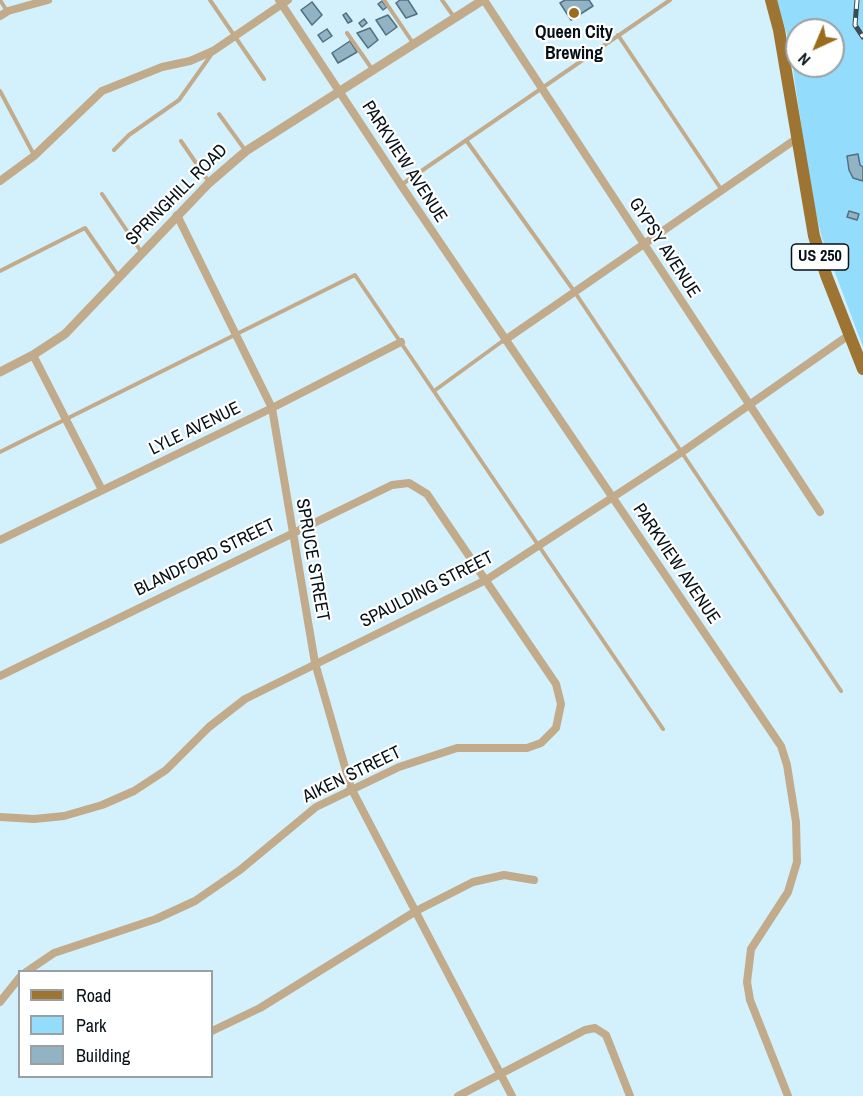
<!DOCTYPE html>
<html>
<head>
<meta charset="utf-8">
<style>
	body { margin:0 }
	#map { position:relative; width:863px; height:1096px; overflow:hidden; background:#d3f0fd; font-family:"Archivo Narrow",sans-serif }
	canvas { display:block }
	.legend { position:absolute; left:18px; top:970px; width:195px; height:108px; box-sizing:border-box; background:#fff; border:2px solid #9ba0a2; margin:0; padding:8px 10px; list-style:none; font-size:18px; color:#051117 }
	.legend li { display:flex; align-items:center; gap:12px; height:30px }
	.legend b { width:30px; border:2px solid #9ba0a2 }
	.north { position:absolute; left:785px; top:18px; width:60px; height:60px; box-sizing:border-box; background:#fff; border:2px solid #9ba0a2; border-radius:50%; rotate:224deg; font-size:16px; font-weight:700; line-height:24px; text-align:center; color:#051117 }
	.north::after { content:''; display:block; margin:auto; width:21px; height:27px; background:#9a6d1d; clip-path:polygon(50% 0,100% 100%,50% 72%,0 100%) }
</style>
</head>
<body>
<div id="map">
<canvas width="863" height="1096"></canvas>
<ul class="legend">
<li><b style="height:8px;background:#9d7431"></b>Road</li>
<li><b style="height:16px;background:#94dcfb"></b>Park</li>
<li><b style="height:16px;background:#91b3c3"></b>Building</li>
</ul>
<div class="north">N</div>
</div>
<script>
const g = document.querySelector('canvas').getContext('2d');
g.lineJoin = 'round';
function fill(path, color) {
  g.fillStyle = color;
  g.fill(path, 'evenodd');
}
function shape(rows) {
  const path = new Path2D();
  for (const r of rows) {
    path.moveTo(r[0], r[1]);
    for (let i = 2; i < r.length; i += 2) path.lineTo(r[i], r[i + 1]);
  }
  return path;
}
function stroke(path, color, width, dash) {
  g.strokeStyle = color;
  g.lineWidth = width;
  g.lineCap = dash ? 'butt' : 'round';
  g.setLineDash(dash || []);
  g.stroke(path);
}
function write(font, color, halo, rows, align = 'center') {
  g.font = font + ' "Archivo Narrow",sans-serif';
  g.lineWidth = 4.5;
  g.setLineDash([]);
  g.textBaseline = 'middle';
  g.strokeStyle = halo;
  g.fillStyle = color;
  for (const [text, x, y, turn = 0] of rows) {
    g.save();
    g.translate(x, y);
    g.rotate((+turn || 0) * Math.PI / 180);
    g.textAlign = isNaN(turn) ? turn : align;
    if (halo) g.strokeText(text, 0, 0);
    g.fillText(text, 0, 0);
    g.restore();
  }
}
fill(shape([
	[777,0,863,0,863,347,822,238,812,197,789,42],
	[797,30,833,30,833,66,797,66]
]), '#94dcfb');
const building = shape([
	[400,0,408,0,417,14,406,18,396,3,400,0],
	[565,0,589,0,593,6,571,20,560,3,565,0],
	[382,1,387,7,383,10,378,4,382,1],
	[312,2,322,15,312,25,301,10,312,2],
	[346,13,352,21,348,23,343,15,346,13],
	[388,15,397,27,386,35,376,20,388,15],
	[364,19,367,23,362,27,359,23,364,19],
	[370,28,378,40,368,48,357,33,370,28],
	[327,29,332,36,323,42,318,35,327,29],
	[350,41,357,52,338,63,332,53,350,41],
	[858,154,860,165,863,167,863,181,853,178,849,170,847,156,858,154],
	[849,211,859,214,857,220,847,217,849,211]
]);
fill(building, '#91b3c3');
stroke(building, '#517180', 1.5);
stroke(shape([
	[0,0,7,11],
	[210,0,264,79],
	[384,0,413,43],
	[442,0,454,17],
	[347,33,372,69],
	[618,35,721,189],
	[0,91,34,155],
	[219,114,245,150],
	[466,140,574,291,841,691],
	[181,141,209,182],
	[114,150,129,135,179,100,211,55],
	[401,185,670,0],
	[102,194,142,253],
	[0,271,85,228,119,277],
	[434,391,504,340],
	[0,452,355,275,663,729]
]), '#c2ab8a', 4);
stroke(shape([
	[279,0,401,185,781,746,787,765,796,822,797,862,788,892,751,949,747,982,750,1000,788,1096],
	[484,0,820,512],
	[0,16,8,11,48,0],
	[0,181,34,156,102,91,162,67,190,61,213,51,288,0],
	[177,215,272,408,315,663,351,788,512,1096],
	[505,340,796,139],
	[33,355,102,490],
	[0,540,272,408,401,342],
	[0,676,392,485,409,483,427,494,556,684,561,704,556,728,541,743,527,748,457,748,399,767,316,807,240,870,195,901,156,919,54,953,26,972],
	[0,817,34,819,64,816,102,805,134,791,166,770,209,727,245,699,486,580,682,452,849,335],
	[0,1002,20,977],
	[212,1031,260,1008,416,911,473,882,504,875,534,880],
	[458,1096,585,1030,595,1028,606,1035,630,1096]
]), '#c2ab8a', 8);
stroke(shape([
	[0,372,33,355,65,334,209,183,246,151,483,0]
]), '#c2ab8a', 9);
stroke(shape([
	[771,0,779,30,814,236,826,275,863,369]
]), '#9d7431', 12);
const rail = shape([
	[857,0,855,25,863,37]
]);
stroke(rail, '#3b4b53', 5);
stroke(rail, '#fff', 3, [9]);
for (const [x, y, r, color] of [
	[574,13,6,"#9a6d1d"]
]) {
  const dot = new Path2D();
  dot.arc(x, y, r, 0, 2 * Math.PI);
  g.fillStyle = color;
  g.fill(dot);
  stroke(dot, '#fff', 2);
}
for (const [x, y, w] of [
	[820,257,57]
]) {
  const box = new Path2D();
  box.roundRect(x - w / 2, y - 13, w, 26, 4.5);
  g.fillStyle = '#fff';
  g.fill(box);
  stroke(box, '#051117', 1.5);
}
write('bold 16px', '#051117', null, [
	["US 250",820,257]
]);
write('bold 18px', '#051117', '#fff', [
	["Queen City",574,33],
	["Brewing",574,54]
]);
write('18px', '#051117', '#fff', [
	["PARKVIEW AVENUE",404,162,57],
	["SPRINGHILL ROAD",177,195,-45],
	["GYPSY AVENUE",664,248,57],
	["LYLE AVENUE",195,429,-26],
	["BLANDFORD STREET",205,558,-26],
	["SPRUCE STREET",312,560,80],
	["PARKVIEW AVENUE",676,564,56],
	["SPAULDING STREET",427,590,-27],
	["AIKEN STREET",352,775,-26]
]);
</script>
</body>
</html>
